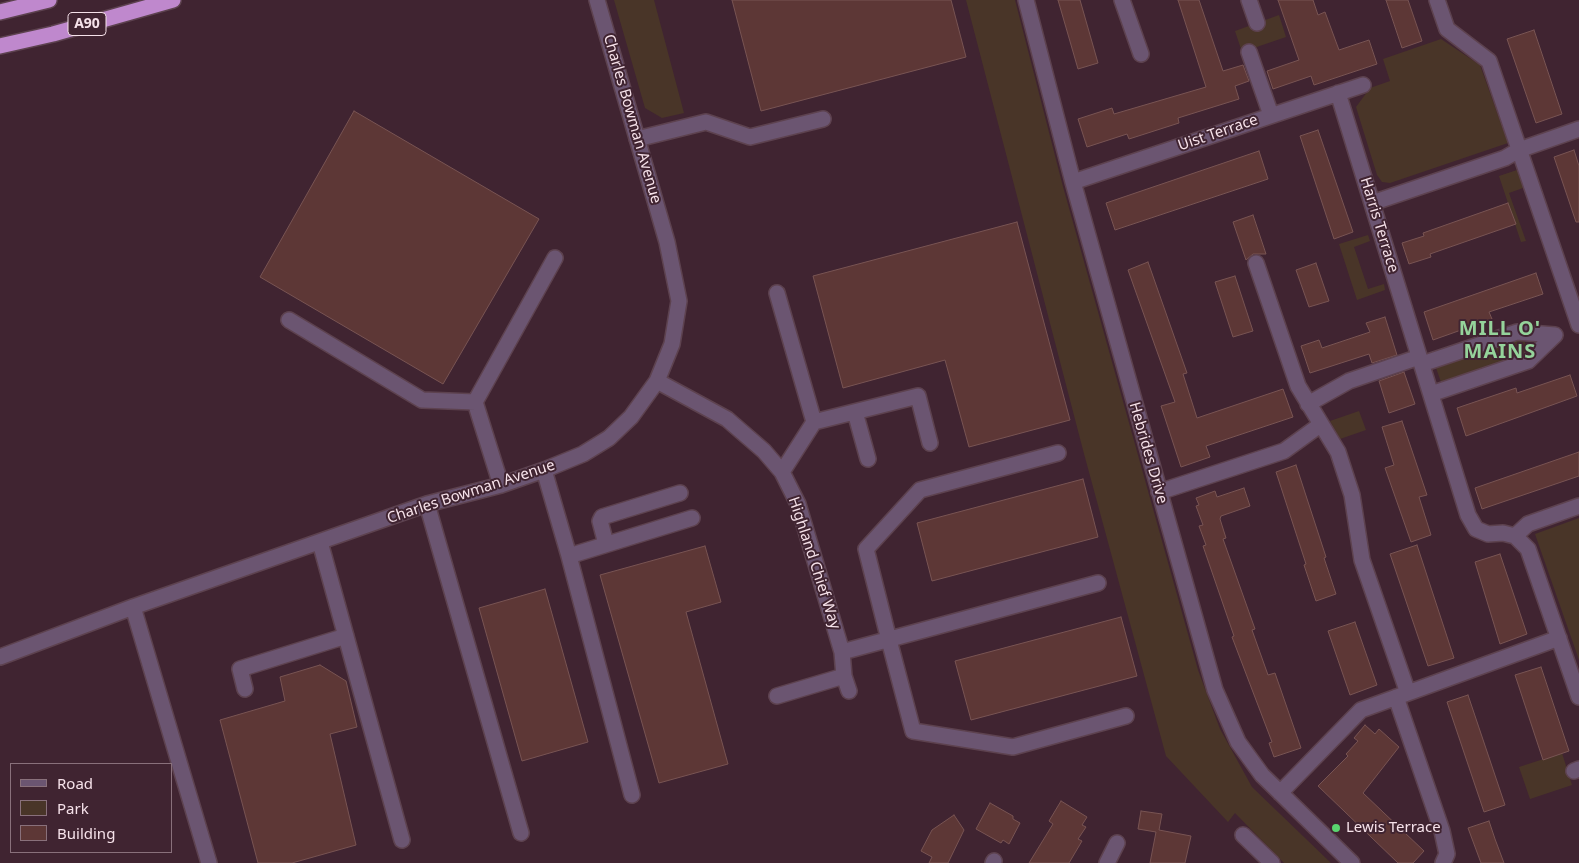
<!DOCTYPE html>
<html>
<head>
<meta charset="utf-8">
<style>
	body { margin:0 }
	#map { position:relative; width:1579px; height:863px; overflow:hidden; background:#402431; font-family:"Noto Sans",sans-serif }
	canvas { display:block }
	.legend { position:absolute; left:10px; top:763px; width:162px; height:90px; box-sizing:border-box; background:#402431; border:1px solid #89707b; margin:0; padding:6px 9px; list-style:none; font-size:15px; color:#f6e2ea }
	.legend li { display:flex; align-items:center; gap:10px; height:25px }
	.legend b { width:25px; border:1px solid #89707b }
</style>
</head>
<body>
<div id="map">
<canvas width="1579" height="863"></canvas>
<ul class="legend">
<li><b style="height:6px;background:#6b5571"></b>Road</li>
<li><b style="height:14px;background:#493528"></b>Park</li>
<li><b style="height:14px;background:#5d3736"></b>Building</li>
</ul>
</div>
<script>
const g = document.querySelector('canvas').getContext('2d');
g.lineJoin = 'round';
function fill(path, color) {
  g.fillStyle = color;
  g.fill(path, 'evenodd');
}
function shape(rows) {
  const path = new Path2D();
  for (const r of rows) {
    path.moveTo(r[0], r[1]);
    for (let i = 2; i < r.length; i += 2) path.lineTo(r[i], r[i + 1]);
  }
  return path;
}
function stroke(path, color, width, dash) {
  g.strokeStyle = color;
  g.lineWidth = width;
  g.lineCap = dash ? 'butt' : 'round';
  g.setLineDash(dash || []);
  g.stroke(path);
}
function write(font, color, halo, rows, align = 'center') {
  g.font = font + ' "Noto Sans",sans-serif';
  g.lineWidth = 4;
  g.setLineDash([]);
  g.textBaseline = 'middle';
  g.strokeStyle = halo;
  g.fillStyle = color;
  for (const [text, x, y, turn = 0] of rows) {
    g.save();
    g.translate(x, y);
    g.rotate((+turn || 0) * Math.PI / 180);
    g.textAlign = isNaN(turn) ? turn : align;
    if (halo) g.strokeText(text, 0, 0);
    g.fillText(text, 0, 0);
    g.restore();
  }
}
fill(shape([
	[614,0,654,0,684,113,662,118,645,108],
	[966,0,1015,0,1062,183,1198,670,1220,729,1252,787,1331,863,1284,863,1235,813,1228,822,1166,756,1083,450],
	[1279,15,1286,37,1242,52,1235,31],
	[1441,39,1480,65,1508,143,1390,183,1382,182,1377,175,1356,107,1370,88,1390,81,1383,59],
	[1517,170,1523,188,1509,193,1526,241,1521,242,1499,176],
	[1368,235,1370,241,1354,247,1368,289,1384,284,1385,290,1357,300,1339,244],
	[1519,340,1525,342,1527,349,1524,354,1441,382,1436,368],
	[1359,411,1366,430,1340,439,1330,421],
	[1579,518,1579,660,1535,534],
	[1562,753,1572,785,1530,799,1519,767]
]), '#493528');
const building = shape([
	[732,0,951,0,966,57,761,111,732,0],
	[1058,0,1080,0,1098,63,1078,69,1058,0],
	[1178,0,1199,0,1223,71,1243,65,1249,81,1235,86,1239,99,1178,118,1179,123,1129,139,1127,134,1087,147,1078,119,1112,108,1114,114,1206,87,1178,0],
	[1278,0,1313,0,1318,15,1325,12,1339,50,1369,40,1377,64,1314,85,1311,76,1273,89,1267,71,1299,60,1278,0],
	[1386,0,1408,0,1422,41,1402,48,1386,0],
	[1534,30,1562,114,1536,123,1507,39,1534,30],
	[354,111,539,219,443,384,260,277,354,111],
	[1318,130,1353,232,1334,239,1300,136,1318,130],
	[1574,150,1579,166,1579,222,1576,222,1554,157,1574,150],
	[1259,151,1268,179,1115,230,1106,203,1259,151],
	[1508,203,1516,224,1430,254,1431,257,1409,264,1402,243,1424,236,1423,233,1508,203],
	[1253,215,1266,254,1253,254,1246,260,1233,222,1253,215],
	[1017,222,1070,420,969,447,945,360,843,388,813,276,1017,222],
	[1148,262,1187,373,1183,374,1197,418,1283,389,1293,417,1206,446,1210,457,1181,467,1161,406,1175,402,1128,270,1148,262],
	[1316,263,1329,301,1309,307,1296,270,1316,263],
	[1536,273,1543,294,1489,312,1492,319,1433,340,1424,312,1536,273],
	[1235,276,1253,331,1233,337,1215,282,1235,276],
	[1385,317,1397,355,1372,363,1369,354,1310,373,1301,346,1319,340,1322,348,1370,332,1366,323,1385,317],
	[1404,372,1415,404,1389,413,1379,381,1404,372],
	[1570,375,1577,396,1466,436,1457,408,1516,388,1517,393,1570,375],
	[1402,421,1427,495,1419,497,1431,535,1411,542,1385,468,1394,465,1382,427,1402,421],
	[1579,452,1579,476,1482,509,1475,488,1579,452],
	[1296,465,1326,557,1324,558,1336,594,1316,601,1304,565,1306,564,1276,472,1296,465],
	[1083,479,1098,537,932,581,917,523,1083,479],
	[1244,488,1250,506,1221,516,1220,519,1226,538,1223,539,1255,629,1252,630,1268,675,1275,673,1301,748,1274,757,1269,743,1272,742,1232,637,1234,636,1203,546,1206,545,1199,526,1203,525,1196,506,1199,505,1196,498,1215,491,1217,497,1244,488],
	[1417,545,1454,658,1428,666,1390,554,1417,545],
	[705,546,721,602,686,612,728,764,659,783,600,575,705,546],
	[1500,554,1527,634,1500,644,1475,562,1500,554],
	[545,589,588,742,522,761,479,608,545,589],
	[1121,617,1137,676,971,720,955,661,1121,617],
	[1355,622,1377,685,1350,695,1328,631,1355,622],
	[320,665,346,681,357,727,330,734,356,845,292,863,258,863,220,720,285,701,280,677,320,665],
	[1541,667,1569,751,1543,760,1515,675,1541,667],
	[1468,695,1505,805,1484,812,1447,702,1468,695],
	[1365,725,1375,734,1379,729,1399,747,1363,793,1424,851,1413,863,1398,863,1318,786,1348,756,1346,754,1358,741,1354,738,1365,725],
	[1061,801,1087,817,1082,825,1086,827,1078,839,1082,841,1069,863,1029,863,1053,824,1049,821,1061,801],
	[990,803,1013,816,1013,819,1020,823,1009,844,1003,840,1001,843,976,829,990,803],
	[1141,811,1162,814,1159,830,1191,836,1185,863,1150,863,1156,832,1138,829,1141,811],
	[954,815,964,830,948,863,929,863,932,857,921,851,932,830,954,815],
	[1489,821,1495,839,1504,863,1481,863,1468,828,1489,821]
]);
fill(building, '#5d3736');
stroke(building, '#785453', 1);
const minor = shape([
	[1026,0,1073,182,1215,690,1238,742,1262,775,1352,863],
	[1122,0,1141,54],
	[1249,0,1257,23],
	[1437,0,1447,29,1489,61,1579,325],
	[1249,52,1271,115],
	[1338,93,1468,515,1476,529,1488,534,1503,533,1515,536],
	[637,139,706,122,750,137,823,119],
	[1073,182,1363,85],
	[1372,203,1505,158,1519,150,1579,129],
	[1256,263,1298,386,1338,452,1352,495,1362,560,1408,693],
	[777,293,814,422,782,472],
	[289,320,422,400,475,402,501,485],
	[1422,364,1517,332,1555,335,1528,361,1431,394],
	[657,381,727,419,764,451,782,472,798,504,842,652,844,676,849,691],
	[475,402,555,258],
	[1308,404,1349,381,1419,357],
	[855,412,868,459],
	[814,422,918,396,930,443],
	[1058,453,920,490,866,549,889,640,913,731,1013,747,1126,716],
	[544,470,569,556,632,795],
	[1159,492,1284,451,1320,425],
	[427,504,521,833],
	[1515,536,1528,549,1579,697],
	[1515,536,1528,524,1579,506],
	[320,542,402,840],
	[606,544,600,521,602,517,680,493],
	[569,556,692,518],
	[133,607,209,863],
	[842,652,1098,583],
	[0,657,133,607,427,504,501,485,544,470,583,454,609,438,631,417,657,381,672,344,679,301,667,242,597,0],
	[245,689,240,669,346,636],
	[777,696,844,676],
	[1396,697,1442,831,1447,854,1443,863],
	[1574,771,1579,769],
	[1280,793,1361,710,1559,638],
	[1243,835,1272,863],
	[993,863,994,861],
	[1107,863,1117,843]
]);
const highway = shape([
	[0,12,49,0],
	[0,46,53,34,173,0]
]);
stroke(minor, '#5d424f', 18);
stroke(highway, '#5d424f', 18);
stroke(minor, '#6b5571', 15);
stroke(highway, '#bf88cd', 15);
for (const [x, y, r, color] of [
	[1336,828,5,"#59d56f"]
]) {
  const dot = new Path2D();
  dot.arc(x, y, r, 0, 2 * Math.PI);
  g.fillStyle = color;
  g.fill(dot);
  stroke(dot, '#402431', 2);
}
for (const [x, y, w] of [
	[87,24,38]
]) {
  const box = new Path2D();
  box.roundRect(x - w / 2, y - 11.5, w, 23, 4);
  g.fillStyle = '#402431';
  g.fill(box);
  stroke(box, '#f6e2ea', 1);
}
write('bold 14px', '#f6e2ea', null, [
	["A90",87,24]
]);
write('15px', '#f6e2ea', '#402431', [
	["Charles Bowman Avenue",632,119,74],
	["Uist Terrace",1218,133,-19],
	["Harris Terrace",1379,225,73],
	["Hebrides Drive",1148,453,74],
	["Charles Bowman Avenue",471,492,-18],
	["Highland Chief Way",814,563,72]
]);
write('15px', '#f6e2ea', '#402431', [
	["Lewis Terrace",1346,828]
], 'left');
g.letterSpacing = '1px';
write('bold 20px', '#95d39b', '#402431', [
	["MILL O'",1500,329],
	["MAINS",1500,352]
]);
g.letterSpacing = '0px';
</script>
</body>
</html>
